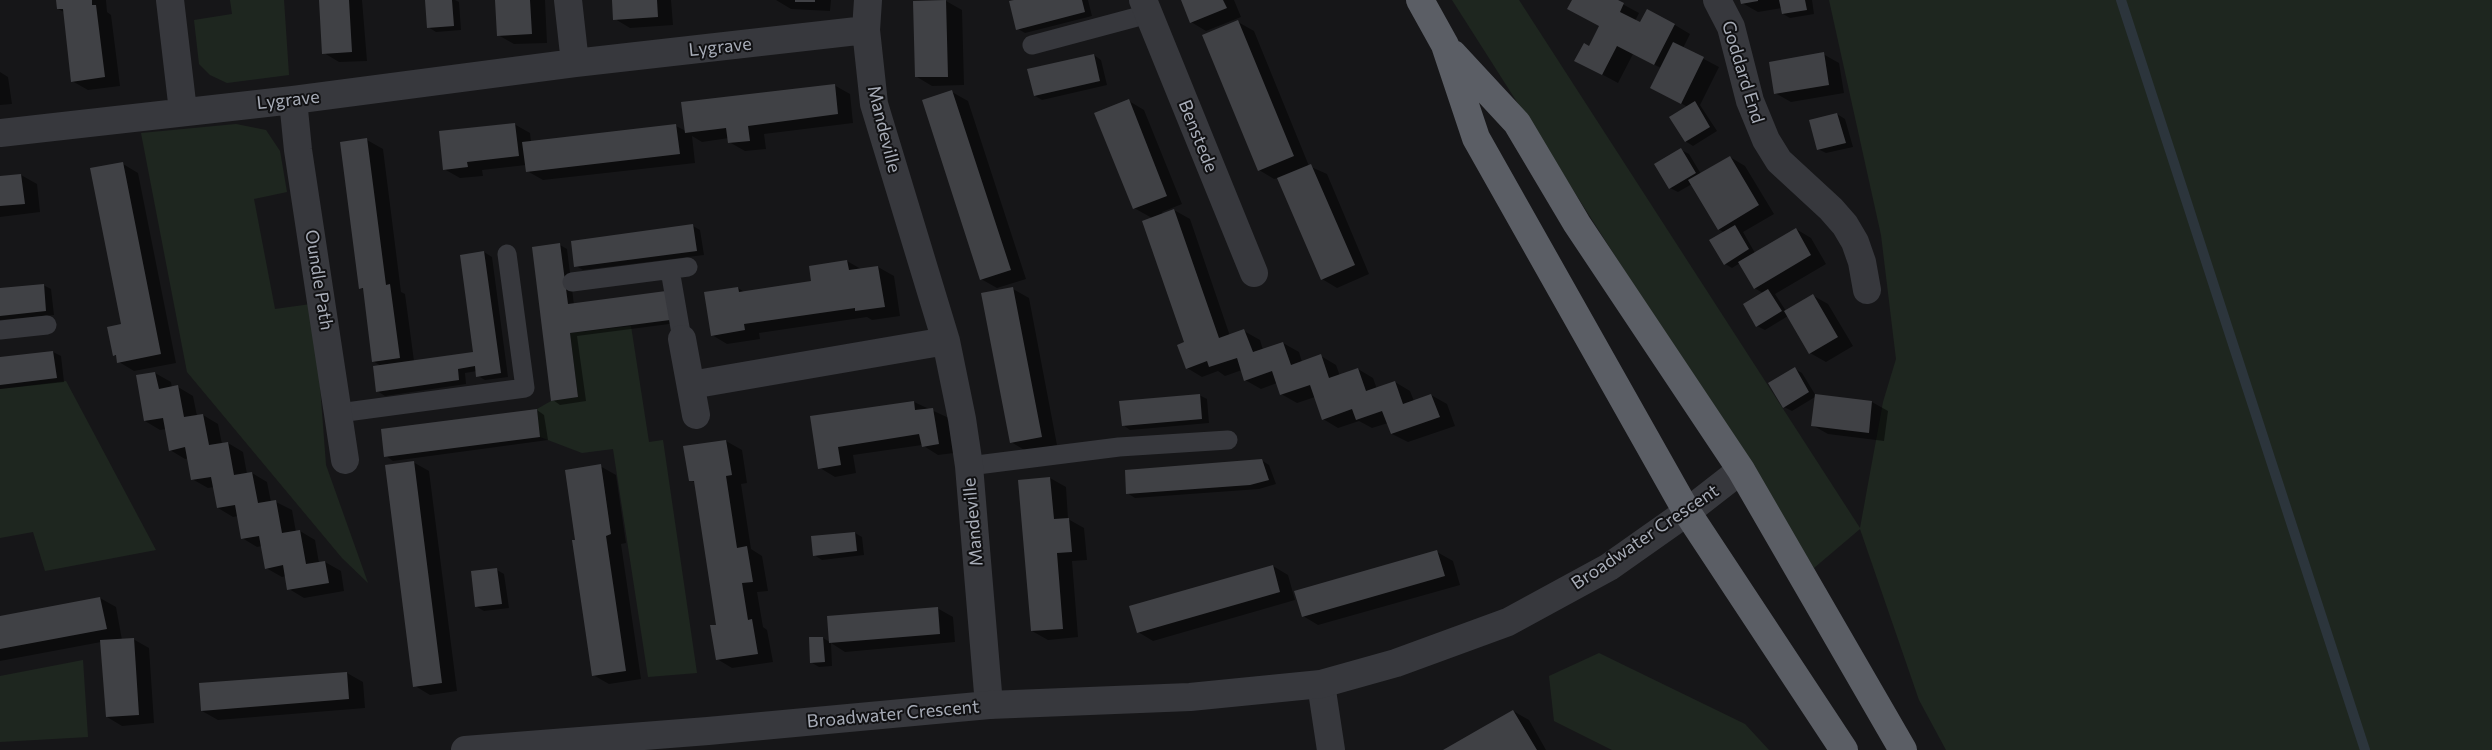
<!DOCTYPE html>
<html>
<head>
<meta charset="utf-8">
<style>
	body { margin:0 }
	canvas { display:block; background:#161618 }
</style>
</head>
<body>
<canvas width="2492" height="750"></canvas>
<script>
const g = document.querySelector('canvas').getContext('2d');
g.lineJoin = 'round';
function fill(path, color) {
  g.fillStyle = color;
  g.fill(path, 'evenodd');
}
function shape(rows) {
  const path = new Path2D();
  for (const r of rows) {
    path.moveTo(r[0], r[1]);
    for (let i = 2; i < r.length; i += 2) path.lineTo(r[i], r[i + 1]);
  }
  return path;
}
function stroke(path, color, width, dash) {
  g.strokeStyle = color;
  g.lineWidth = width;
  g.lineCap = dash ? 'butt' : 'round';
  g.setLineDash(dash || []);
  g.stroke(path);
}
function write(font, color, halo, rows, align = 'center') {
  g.font = font + ' Commissioner,sans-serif';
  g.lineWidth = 4;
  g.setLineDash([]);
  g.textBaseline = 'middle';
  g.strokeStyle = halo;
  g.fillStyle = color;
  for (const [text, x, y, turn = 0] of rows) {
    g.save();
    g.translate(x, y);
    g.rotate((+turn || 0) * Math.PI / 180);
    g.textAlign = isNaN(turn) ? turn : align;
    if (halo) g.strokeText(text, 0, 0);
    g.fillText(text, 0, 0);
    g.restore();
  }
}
fill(shape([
	[230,0,284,0,289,75,227,83,210,75,199,64,194,20,232,14],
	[1452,0,1519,0,1860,528,1883,402,1896,359,1881,235,1829,0,2492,0,2492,750,1946,750,1919,700,1860,529,1814,568],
	[236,124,266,130,280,151,287,192,254,199,275,309,311,304,318,360,326,465,368,583,342,558,187,372,141,133],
	[631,326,649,442,663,440,697,673,648,677,613,449,582,453,540,437,537,409,551,401,578,397,570,333],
	[66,381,156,550,45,571,33,532,0,538,0,389],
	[1599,653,1745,724,1769,750,1612,750,1554,721,1549,676],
	[83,660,88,737,0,742,0,676]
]), '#1e261f');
fill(shape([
	[57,0,106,0,107,12,111,15,120,86,88,90,72,81,64,12,58,9],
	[320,0,362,0,367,61,339,62,324,53],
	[426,0,455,0,459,2,461,30,436,32,428,27],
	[497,0,545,0,547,43,514,44,498,35],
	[613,0,671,0,673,25,630,28,615,19],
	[776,0,831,0,830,11,791,9],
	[1019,0,1088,0,1092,16,1025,33,1018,29],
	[1182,0,1234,0,1241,17,1206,31,1191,22],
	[1573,0,1615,0,1639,13,1635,21,1641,24,1675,25,1690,34,1683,48,1719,67,1700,105,1717,131,1693,146,1685,141,1688,107,1667,96,1661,68,1633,54,1618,83,1592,69,1590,48,1601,27],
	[1742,0,1812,0,1814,14,1790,18,1783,14,1782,8,1758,12,1742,3],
	[946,1,962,10,964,85,932,86,917,77,915,2],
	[1238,22,1254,31,1309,166,1327,174,1369,274,1337,288,1322,279,1279,178,1274,179,1259,170],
	[1823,54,1839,63,1844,93,1791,102,1775,93],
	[1094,55,1101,60,1107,85,1042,100,1035,96],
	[0,72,8,77,12,104,0,105],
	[834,85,850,94,853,123,764,134,766,149,745,151,729,142,729,138,702,142,692,136,695,163,543,180,527,171,526,165,482,170,483,176,460,178,444,169,514,124,530,133,531,142,676,126,686,131],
	[952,92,968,101,1026,279,997,288,981,279],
	[1129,101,1144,110,1182,204,1162,212,1163,214,1174,210,1190,219,1230,336,1244,331,1260,340,1263,350,1283,343,1299,352,1302,362,1321,356,1336,365,1340,376,1358,369,1373,378,1377,389,1395,382,1410,391,1414,401,1431,395,1447,404,1455,426,1408,442,1392,434,1388,423,1372,428,1359,421,1338,428,1323,419,1315,397,1297,403,1281,394,1277,383,1261,389,1245,380,1242,370,1225,376,1218,371,1202,377,1187,368,1185,343,1152,218,1134,208],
	[1837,114,1845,119,1853,147,1826,153,1818,149],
	[367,140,383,149,401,292,405,294,414,361,475,353,461,256,484,252,492,257,508,377,485,380,478,376,477,371,465,373,466,384,385,396,377,391,381,366,373,361,364,290,360,288],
	[1681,150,1689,154,1701,174,1730,157,1745,166,1774,214,1743,232,1755,253,1796,229,1811,238,1826,264,1775,294,1786,311,1812,295,1828,304,1853,346,1826,362,1810,353,1788,316,1765,330,1757,326,1763,293,1754,288,1740,263,1732,268,1725,264,1725,233,1718,229,1692,184,1678,192,1670,188],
	[123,164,138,173,176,363,134,371,119,362,118,357,114,355,123,325],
	[21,175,37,184,40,212,0,217,0,177],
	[693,226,700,230,704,255,583,270,576,266],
	[560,245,567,249,574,305,666,293,677,323,577,336,586,401,560,405,553,400],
	[847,261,861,269,878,267,894,276,900,316,872,320,867,317,759,333,760,339,727,344,712,335,738,288,746,293,813,282],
	[43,285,51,289,54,315,0,320,0,290],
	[1013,289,1029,298,1057,445,1026,451,1011,442],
	[53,352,61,356,64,382,0,389,0,358],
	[1795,369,1802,373,1816,396,1872,402,1888,411,1884,441,1828,434,1812,425,1815,397,1792,411,1784,407],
	[155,373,171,382,172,388,178,387,193,396,197,416,203,415,218,424,222,444,228,443,243,452,247,474,252,473,267,482,271,502,276,502,292,510,296,532,300,531,315,540,319,563,325,562,341,571,344,591,304,598,289,589,286,576,282,577,266,568,262,546,257,547,242,538,238,516,233,517,218,508,214,487,208,488,192,479,189,458,185,459,170,450,166,429,160,430,145,421],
	[1199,395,1207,399,1209,423,1130,430,1123,425],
	[914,402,949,418,954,453,938,455,922,445,853,455,856,473,835,477,820,468,812,417],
	[537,410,544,415,548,440,393,461,386,456],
	[726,441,742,450,747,483,741,484,751,549,762,556,768,591,757,592,763,627,767,630,773,662,732,668,717,659,718,626,696,483,690,480],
	[1261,460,1269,465,1276,484,1259,489,1135,498,1127,493],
	[413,462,429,471,457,691,430,695,415,686],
	[600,466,616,475,626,543,621,544,641,679,609,684,593,675,577,541],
	[1050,478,1066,487,1068,519,1084,528,1087,560,1072,561,1078,637,1048,640,1032,631,1020,481],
	[855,533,862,537,864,555,822,560,814,555],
	[1437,552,1453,561,1460,585,1318,625,1303,616],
	[1273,566,1288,575,1295,600,1153,641,1138,632],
	[497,570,504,574,509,608,484,611,477,607],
	[100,598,116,607,122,640,133,639,149,648,154,723,122,726,107,717,101,642,0,661,0,617],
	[937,608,953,617,955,642,845,652,831,643,832,666,819,667,812,663,823,638,830,642],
	[347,673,363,682,365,708,218,720,202,711,200,684],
	[1513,711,1529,720,1546,750,1446,750]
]), '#0007');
stroke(shape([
	[2121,0,2365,750]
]), '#2c353c', 10);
fill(shape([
	[56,0,92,0,92,5,96,5,105,77,71,82,63,9,57,9],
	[319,0,349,0,352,52,322,54],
	[425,0,452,0,454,26,427,28],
	[495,0,530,0,532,34,497,36],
	[612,0,657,0,658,17,613,20],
	[795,0,815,0,815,2,795,2],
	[946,0,948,77,915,77,913,1],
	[1014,0,1082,0,1085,12,1016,30,1009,1],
	[1181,0,1223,0,1227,8,1190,23],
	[1572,0,1618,0,1624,3,1620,12,1640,22,1647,9,1675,24,1654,65,1617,46,1602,75,1574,61,1584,43,1589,46,1599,26,1567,9],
	[1740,0,1758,0,1758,1,1741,4],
	[1779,0,1805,0,1807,10,1782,14],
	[1238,20,1294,156,1258,171,1202,35],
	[1673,42,1704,57,1681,104,1650,88],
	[1824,52,1829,85,1774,94,1769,62],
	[1094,54,1100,81,1034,96,1027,69],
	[835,84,838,114,748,126,750,141,728,143,726,128,685,133,681,102],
	[952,90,1011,270,980,280,922,100],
	[1129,99,1167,196,1133,209,1094,113],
	[1695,101,1710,127,1685,142,1669,117],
	[1837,113,1846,143,1817,150,1809,120],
	[515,123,519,156,467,162,468,167,443,170,439,131],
	[676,124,680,154,526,172,522,142],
	[367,138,386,285,390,284,400,358,372,362,363,288,359,289,340,142],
	[1681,148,1696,173,1669,189,1654,164],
	[1730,156,1759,205,1718,230,1688,180],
	[123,162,161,354,117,363,116,355,113,356,107,327,121,324,90,168],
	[1311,164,1355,265,1321,280,1277,178],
	[21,174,25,204,0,206,0,176],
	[1174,209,1219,338,1244,329,1253,352,1283,342,1291,365,1321,354,1329,378,1358,368,1366,391,1395,381,1403,404,1431,394,1440,417,1391,434,1382,411,1356,420,1352,409,1322,420,1310,385,1280,395,1272,371,1244,381,1237,358,1209,367,1207,361,1186,369,1177,345,1184,342,1142,221],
	[693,224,697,251,574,267,571,241],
	[1735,225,1749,249,1724,265,1709,240],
	[1796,228,1811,255,1754,289,1738,262],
	[560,243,568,304,666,291,670,320,570,333,578,397,551,401,532,247],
	[484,251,501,373,476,377,475,366,458,369,459,380,376,392,373,366,473,352,460,255],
	[847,260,849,270,878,266,885,307,855,311,855,308,744,324,745,330,711,336,704,292,738,287,739,292,811,281,809,266],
	[44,284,46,311,0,316,0,288],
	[1013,287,1042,437,1010,443,981,293],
	[1768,289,1782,311,1756,327,1743,304],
	[1813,294,1838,337,1809,354,1784,311],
	[53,351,57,378,0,385,0,357],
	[1795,367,1809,392,1783,408,1768,383],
	[155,372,159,389,178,385,184,417,203,414,209,445,228,442,234,475,252,472,258,503,276,500,282,533,300,530,306,564,325,561,329,583,287,590,283,565,265,569,259,536,241,539,235,505,217,508,211,477,191,480,185,447,169,451,163,418,144,421,136,375],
	[1200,394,1202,419,1122,426,1119,401],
	[1815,394,1872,401,1869,433,1811,426],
	[914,401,915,410,933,408,939,444,922,447,919,434,838,447,841,465,818,469,810,416],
	[537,409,540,437,384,457,381,429],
	[726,440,732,475,726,476,737,548,747,546,753,582,742,583,748,620,752,619,758,654,716,660,710,625,716,625,694,481,689,481,683,446],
	[1262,459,1269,480,1250,485,1126,494,1125,470],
	[414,461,442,683,413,687,385,465],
	[601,464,611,534,606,536,626,671,592,676,572,540,575,540,565,470],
	[1050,477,1054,519,1069,518,1072,552,1057,553,1063,629,1031,631,1018,480],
	[855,532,857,551,813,556,811,536],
	[1437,550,1445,576,1302,617,1294,591],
	[1273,565,1280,592,1137,633,1129,606],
	[497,568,502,604,475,607,471,571],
	[100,597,107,629,0,649,0,616],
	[938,607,940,634,829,643,827,616],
	[809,637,823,637,825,662,810,663],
	[134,638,139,715,106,717,100,640],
	[347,672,349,699,201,711,199,683],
	[1513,710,1537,750,1443,750,1483,727]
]), '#404145');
stroke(shape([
	[1032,45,1148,14],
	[670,270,682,339],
	[572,282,688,267],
	[0,330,47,325],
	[339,413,525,388,507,254],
	[969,466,1119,447,1228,440]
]), '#37383d', 19);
stroke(shape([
	[170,0,183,111],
	[568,0,575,63],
	[868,0,866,30,874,104,946,341,962,419,969,466,989,705],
	[1143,0,1254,273],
	[1717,0,1731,27,1750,101,1766,140,1779,161,1831,209,1845,225,1855,242,1862,262,1867,290],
	[293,100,298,150,345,460],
	[0,133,293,100,575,63,866,30],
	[682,339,696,415],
	[691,385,946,341],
	[1321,684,1331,750]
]), '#37383d', 28);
stroke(shape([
	[465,750,708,731,989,705,1190,697,1321,684,1396,663,1508,622,1609,567,1687,512,1741,470]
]), '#37383d', 28);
stroke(shape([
	[1420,0,1445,45,1476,138,1687,512,1844,750],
	[1453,54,1517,123,1577,224,1741,470,1903,750]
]), '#5b5e65', 28);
write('18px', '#a8adb8', '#111113', [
	["Lygrave",720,47,-6],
	["Goddard End",1743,72,73],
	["Lygrave",288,100,-6],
	["Mandeville",884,129,76],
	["Benstede",1198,136,68],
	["Oundle Path",319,280,81],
	["Mandeville",973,522,-95],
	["Broadwater Crescent",1645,537,-34],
	["Broadwater Crescent",893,714,-5]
]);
</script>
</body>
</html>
